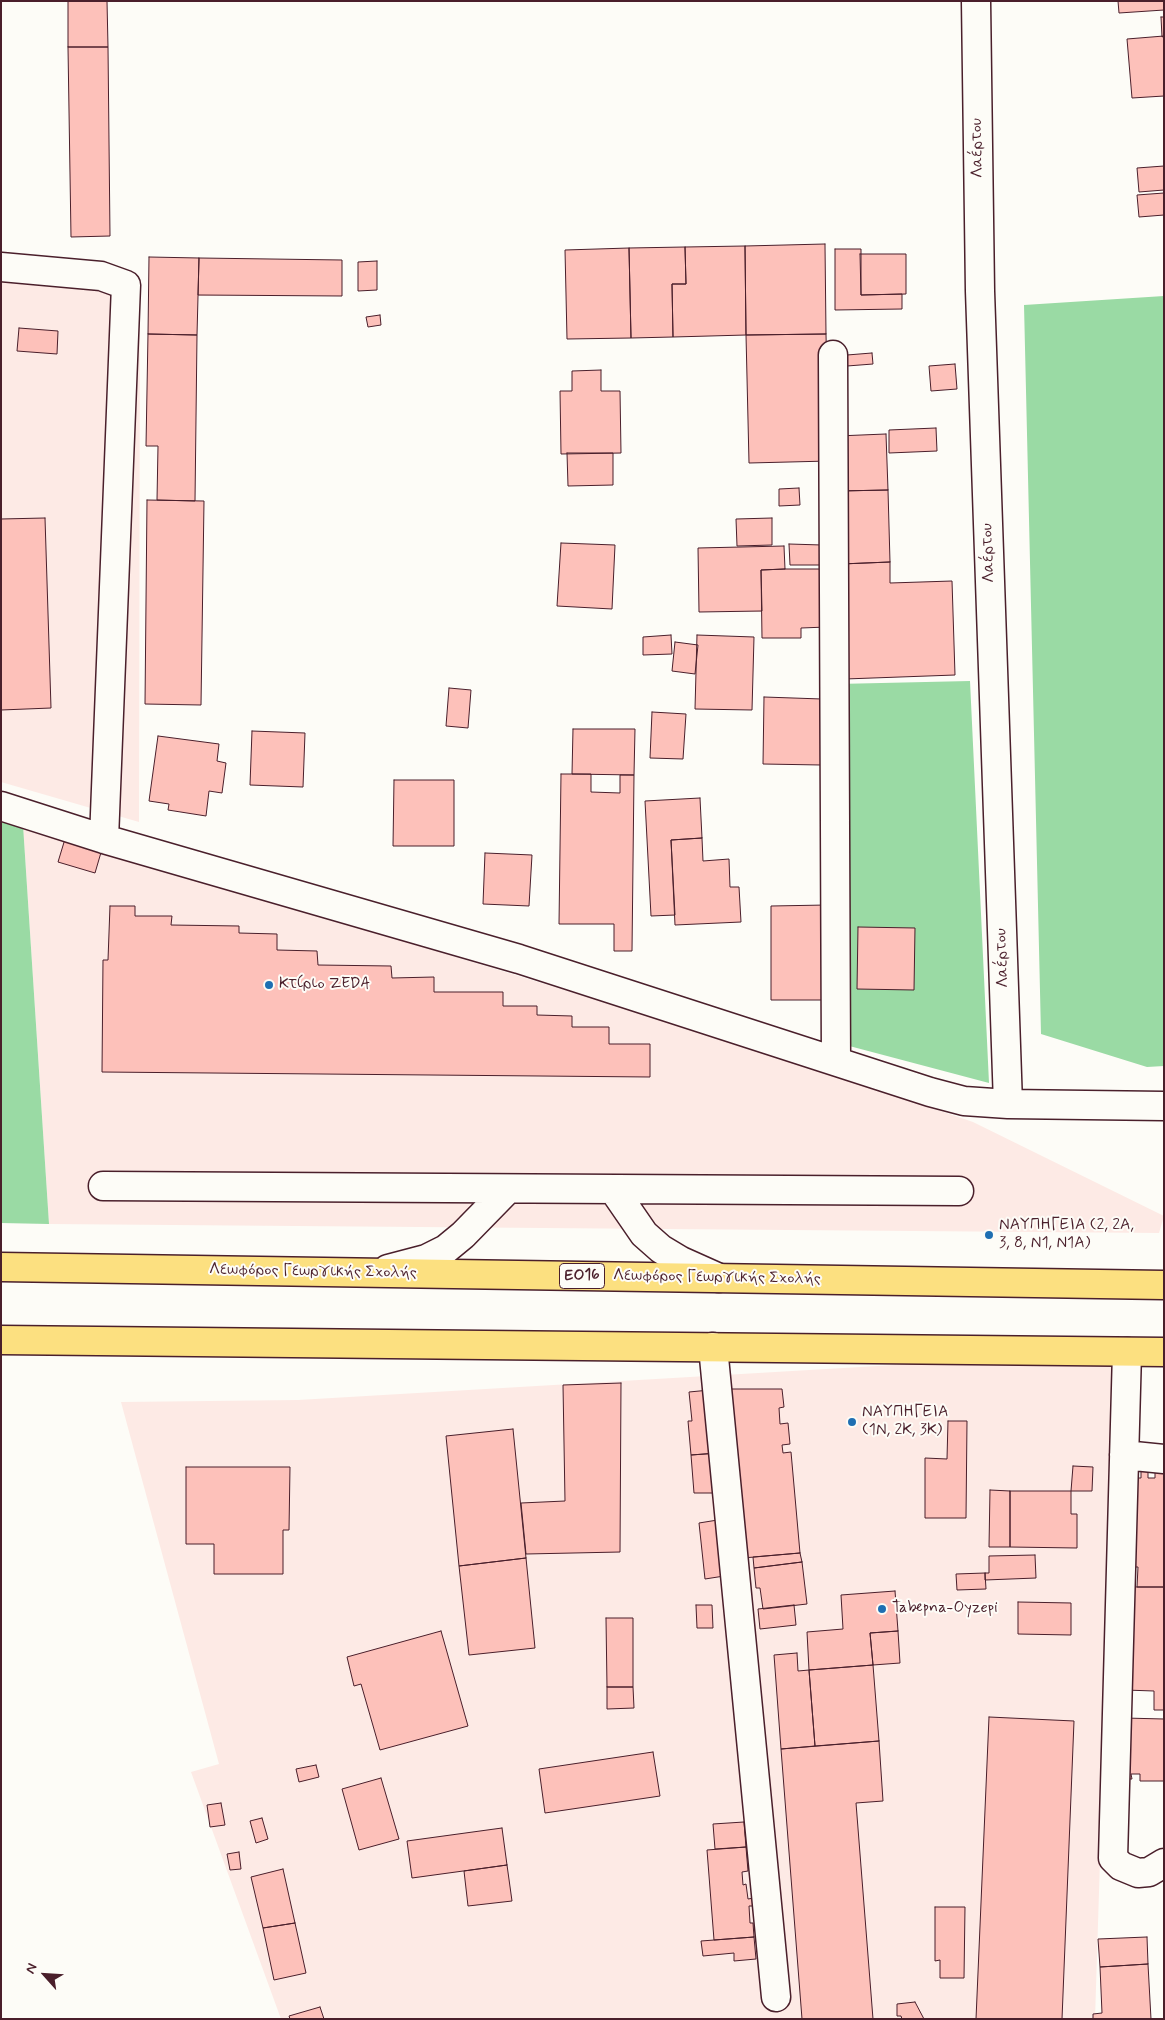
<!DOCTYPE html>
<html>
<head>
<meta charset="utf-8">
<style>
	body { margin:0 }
	#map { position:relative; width:1165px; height:2020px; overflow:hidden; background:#fdfcf7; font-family:Mynerve,sans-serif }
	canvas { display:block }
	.frame { position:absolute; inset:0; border:2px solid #4a1f2b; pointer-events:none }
	.north { position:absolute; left:20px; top:1950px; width:50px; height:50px; -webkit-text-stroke:4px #fdfcf7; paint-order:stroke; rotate:296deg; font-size:14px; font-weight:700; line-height:20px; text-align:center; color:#4a1f2b }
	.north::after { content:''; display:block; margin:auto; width:18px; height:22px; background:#4a1f2b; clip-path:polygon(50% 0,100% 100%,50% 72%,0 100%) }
</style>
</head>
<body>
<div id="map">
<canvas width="1165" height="2020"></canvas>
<div class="frame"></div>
<div class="north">N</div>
</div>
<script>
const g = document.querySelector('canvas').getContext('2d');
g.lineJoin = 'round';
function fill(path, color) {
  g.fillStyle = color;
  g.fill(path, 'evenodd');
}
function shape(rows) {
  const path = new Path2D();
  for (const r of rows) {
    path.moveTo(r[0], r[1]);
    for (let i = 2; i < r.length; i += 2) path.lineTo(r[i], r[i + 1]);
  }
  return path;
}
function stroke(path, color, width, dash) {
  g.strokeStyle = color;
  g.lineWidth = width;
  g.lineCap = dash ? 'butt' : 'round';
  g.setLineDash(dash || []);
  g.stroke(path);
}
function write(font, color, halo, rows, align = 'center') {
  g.font = font + ' Mynerve,sans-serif';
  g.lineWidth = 4;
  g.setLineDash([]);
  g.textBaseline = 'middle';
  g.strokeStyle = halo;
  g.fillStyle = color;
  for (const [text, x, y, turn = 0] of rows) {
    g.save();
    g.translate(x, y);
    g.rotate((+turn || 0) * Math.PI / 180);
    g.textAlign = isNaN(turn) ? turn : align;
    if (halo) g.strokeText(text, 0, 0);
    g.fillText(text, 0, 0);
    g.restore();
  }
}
fill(shape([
	[1,278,140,290,139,822,1,782],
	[23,825,758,1049,973,1122,1164,1216,1159,1233,49,1224],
	[1116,1352,1095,2019,281,2019,191,1772,219,1764,121,1402,298,1400]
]), '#fdeae5');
fill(shape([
	[1164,296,1164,1066,1147,1067,1041,1034,1024,305],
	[970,681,989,1083,838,1043,837,684],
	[1,818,23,825,49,1224,1,1223]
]), '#9adaa4');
const building = shape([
	[68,1,107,1,108,47,68,47,68,1],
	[1118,1,1164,1,1164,10,1119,13,1118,1],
	[1161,17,1164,17,1164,36,1162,37,1161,17],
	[1164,36,1164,96,1132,98,1127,39,1164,36],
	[68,47,108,47,110,236,71,237,68,47],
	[1164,166,1164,190,1139,192,1137,168,1164,166],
	[1164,193,1164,215,1139,217,1137,195,1164,193],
	[825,244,826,334,746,335,745,246,825,244],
	[745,246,746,335,673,337,672,284,686,284,685,247,745,246],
	[685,247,686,284,672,284,673,337,631,338,629,248,685,247],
	[629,248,631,338,567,339,565,250,629,248],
	[835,249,861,249,861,295,902,294,902,309,835,310,835,249],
	[860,254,906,254,906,294,861,295,860,254],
	[149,257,199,258,197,335,148,334,149,257],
	[199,258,342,260,342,296,198,295,199,258],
	[377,261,377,290,358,291,358,262,377,261],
	[380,315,381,325,368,327,366,317,380,315],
	[19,328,58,331,57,354,17,351,19,328],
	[148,334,197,335,195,501,157,500,158,446,146,446,148,334],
	[826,334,829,461,749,463,746,335,826,334],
	[872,353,873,364,847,366,847,355,872,353],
	[955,364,957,389,931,391,929,366,955,364],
	[601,370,601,391,620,391,621,453,561,454,560,391,572,391,572,371,601,370],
	[936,428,937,451,889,453,889,430,936,428],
	[886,434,888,490,839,491,837,436,886,434],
	[567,453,613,453,613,485,568,486,567,453],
	[799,488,800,505,779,506,779,489,799,488],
	[888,490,890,562,841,564,839,491,888,490],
	[147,500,204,501,201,705,145,704,147,500],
	[45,518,51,708,1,710,1,519,45,518],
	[772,518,772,545,737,546,736,519,772,518],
	[561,543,615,545,612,609,557,606,561,543],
	[789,544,822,545,822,565,790,565,789,544],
	[784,546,785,569,761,570,762,611,699,612,698,548,784,546],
	[890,562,890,583,952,581,955,675,845,679,841,564,890,562],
	[785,569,826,569,827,627,801,628,801,638,762,638,761,570,785,569],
	[671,635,672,654,643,655,643,637,671,635],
	[697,635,754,637,752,710,695,709,697,635],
	[675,642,698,645,695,674,672,671,675,642],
	[449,688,471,690,468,728,446,726,449,688],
	[764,697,822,699,821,765,763,764,764,697],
	[652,712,686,714,683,759,650,758,652,712],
	[573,729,635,729,634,775,572,774,573,729],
	[252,731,305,733,303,787,250,785,252,731],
	[158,736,219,744,217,761,226,763,222,793,209,791,206,816,168,810,169,804,149,801,158,736],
	[561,774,591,774,591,792,620,793,620,775,634,775,632,951,614,951,614,924,559,924,561,774],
	[394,780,454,780,454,846,393,846,394,780],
	[700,798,702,838,671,840,675,915,651,916,645,801,700,798],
	[702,838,703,861,729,859,730,887,739,887,741,922,675,925,671,840,702,838],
	[65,839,102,849,95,873,58,862,65,839],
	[485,853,532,855,529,906,483,904,485,853],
	[827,905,826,1000,771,1000,771,906,827,905],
	[110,906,135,906,135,916,172,916,171,925,239,926,239,933,277,934,277,950,317,951,318,965,391,966,392,978,434,977,434,992,503,992,503,1006,537,1006,537,1015,572,1016,572,1027,609,1027,609,1044,650,1044,650,1077,102,1072,103,960,108,960,110,906],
	[858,927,915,928,914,990,857,989,858,927],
	[621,1383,620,1552,526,1554,521,1503,565,1501,563,1385,621,1383],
	[731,1389,782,1389,784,1407,779,1408,780,1424,788,1423,790,1444,782,1445,783,1453,791,1452,800,1553,743,1558,731,1389],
	[710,1390,718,1453,691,1455,688,1421,692,1421,689,1392,710,1390],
	[948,1421,967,1421,966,1518,925,1518,925,1458,947,1459,948,1421],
	[513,1429,526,1558,459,1566,446,1436,513,1429],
	[718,1453,721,1493,694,1493,691,1455,718,1453],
	[1073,1466,1093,1467,1092,1491,1071,1491,1073,1466],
	[1155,1466,1164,1466,1164,1587,1137,1587,1138,1567,1132,1567,1134,1478,1141,1478,1141,1467,1148,1467,1148,1478,1155,1478,1155,1466],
	[186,1467,290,1467,289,1530,283,1530,283,1574,214,1574,214,1544,186,1544,186,1467],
	[990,1490,1010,1491,1010,1547,989,1547,990,1490],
	[1010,1491,1071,1491,1071,1514,1077,1514,1077,1548,1010,1547,1010,1491],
	[730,1518,737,1574,705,1579,699,1523,730,1518],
	[800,1553,802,1562,754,1568,753,1557,800,1553],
	[1035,1555,1036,1578,985,1580,985,1573,989,1573,989,1556,1035,1555],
	[526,1558,535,1648,469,1655,459,1566,526,1558],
	[802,1562,807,1604,763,1609,760,1588,756,1588,754,1568,802,1562],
	[985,1573,986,1589,957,1590,956,1574,985,1573],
	[1127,1587,1164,1587,1164,1710,1154,1710,1154,1691,1125,1690,1127,1587],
	[895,1591,898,1631,870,1633,873,1665,809,1670,807,1632,843,1629,841,1595,895,1591],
	[1018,1602,1071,1603,1071,1635,1018,1634,1018,1602],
	[696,1605,712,1605,713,1628,697,1628,696,1605],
	[794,1605,796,1625,760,1629,758,1609,794,1605],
	[606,1618,633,1618,633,1687,607,1687,606,1618],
	[441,1631,468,1726,380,1750,361,1684,354,1686,347,1657,441,1631],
	[898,1631,900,1663,873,1665,870,1633,898,1631],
	[797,1653,798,1671,809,1670,815,1746,781,1749,774,1655,797,1653],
	[873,1665,879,1741,815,1746,809,1670,873,1665],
	[607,1687,633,1687,634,1708,607,1709,607,1687],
	[989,1717,1074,1721,1062,2019,976,2019,989,1717],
	[1124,1718,1164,1719,1164,1781,1140,1781,1140,1774,1131,1774,1132,1779,1122,1779,1124,1718],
	[879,1741,883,1801,856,1803,873,2019,802,2019,781,1749,879,1741],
	[653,1752,660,1796,545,1813,539,1769,653,1752],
	[316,1765,319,1777,299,1782,296,1769,316,1765],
	[381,1778,399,1839,359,1850,342,1789,381,1778],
	[221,1803,225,1825,210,1827,207,1805,221,1803],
	[262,1818,268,1839,256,1843,250,1821,262,1818],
	[744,1822,746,1847,715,1849,713,1824,744,1822],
	[502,1828,507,1865,412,1878,407,1841,502,1828],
	[746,1847,748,1871,742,1872,743,1885,746,1884,748,1899,754,1898,754,1906,749,1906,750,1923,753,1923,754,1937,714,1940,707,1850,746,1847],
	[239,1852,241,1869,230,1870,227,1854,239,1852],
	[507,1865,512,1901,468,1906,464,1871,507,1865],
	[283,1869,295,1923,263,1928,251,1877,283,1869],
	[935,1907,965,1907,964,1978,940,1978,940,1960,935,1961,935,1907],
	[295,1923,306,1973,274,1980,263,1928,295,1923],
	[754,1937,756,1959,734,1961,734,1953,703,1956,701,1941,754,1937],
	[1147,1937,1148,1964,1100,1967,1098,1939,1147,1937],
	[1148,1964,1151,2019,1093,2019,1093,2014,1102,2013,1100,1967,1148,1964],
	[915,2002,924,2019,902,2019,901,2016,897,2016,897,2004,915,2002],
	[320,2007,324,2019,290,2019,289,2016,320,2007]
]);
fill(building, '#fdc1ba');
stroke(building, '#4a1f2b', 1);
const minor = shape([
	[976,1,980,291,1008,1104],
	[1,267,101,276,126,285,104,839],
	[833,355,836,1061],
	[1,806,104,839,519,959,930,1092,964,1101,1008,1104,1164,1106],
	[103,1186,959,1191],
	[613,1189,644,1234,661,1249,681,1261,719,1278],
	[388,1269,426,1259,446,1249,463,1235,508,1189],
	[713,1347,776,1997],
	[1127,1352,1113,1858,1121,1866,1138,1873,1149,1872,1164,1863],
	[1124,1455,1164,1459]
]);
const major = shape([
	[1,1267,1164,1285],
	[1,1340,1164,1352]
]);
stroke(minor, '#4a1f2b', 31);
stroke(major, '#4a1f2b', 31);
stroke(minor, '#fdfcf7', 28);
stroke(major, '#fce080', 28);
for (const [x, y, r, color] of [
	[269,985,5,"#1f6fb2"],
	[989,1235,5,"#1f6fb2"],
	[852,1422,5,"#1f6fb2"],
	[882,1609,5,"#1f6fb2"]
]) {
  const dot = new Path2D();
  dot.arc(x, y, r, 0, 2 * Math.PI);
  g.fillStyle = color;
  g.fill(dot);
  stroke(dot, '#fdfcf7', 2);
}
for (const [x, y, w] of [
	[582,1276,45]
]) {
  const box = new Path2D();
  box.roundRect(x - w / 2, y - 12.5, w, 25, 4);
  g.fillStyle = '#fdfcf7';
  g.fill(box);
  stroke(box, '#4a1f2b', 1);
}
write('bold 15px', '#4a1f2b', null, [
	["ΕΟ16",582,1276]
]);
write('16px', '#4a1f2b', '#fdfcf7', [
	["Λαέρτου",978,148,-91],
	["Λαέρτου",989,553,-92],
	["Λαέρτου",1003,958,-92],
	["Λεωφόρος Γεωργικής Σχολής",313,1272,1],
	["Λεωφόρος Γεωργικής Σχολής",717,1278,1]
]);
write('16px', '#4a1f2b', '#fdfcf7', [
	["Κτίριο ZEDA",279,985],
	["ΝΑΥΠΗΓΕΙΑ (2, 2Α,",999,1226],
	["3, 8, Ν1, Ν1Α)",999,1244],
	["ΝΑΥΠΗΓΕΙΑ",862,1413],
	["(1Ν, 2Κ, 3Κ)",862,1431],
	["Tabepna-Oyzepi",892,1609]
], 'left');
</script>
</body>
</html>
